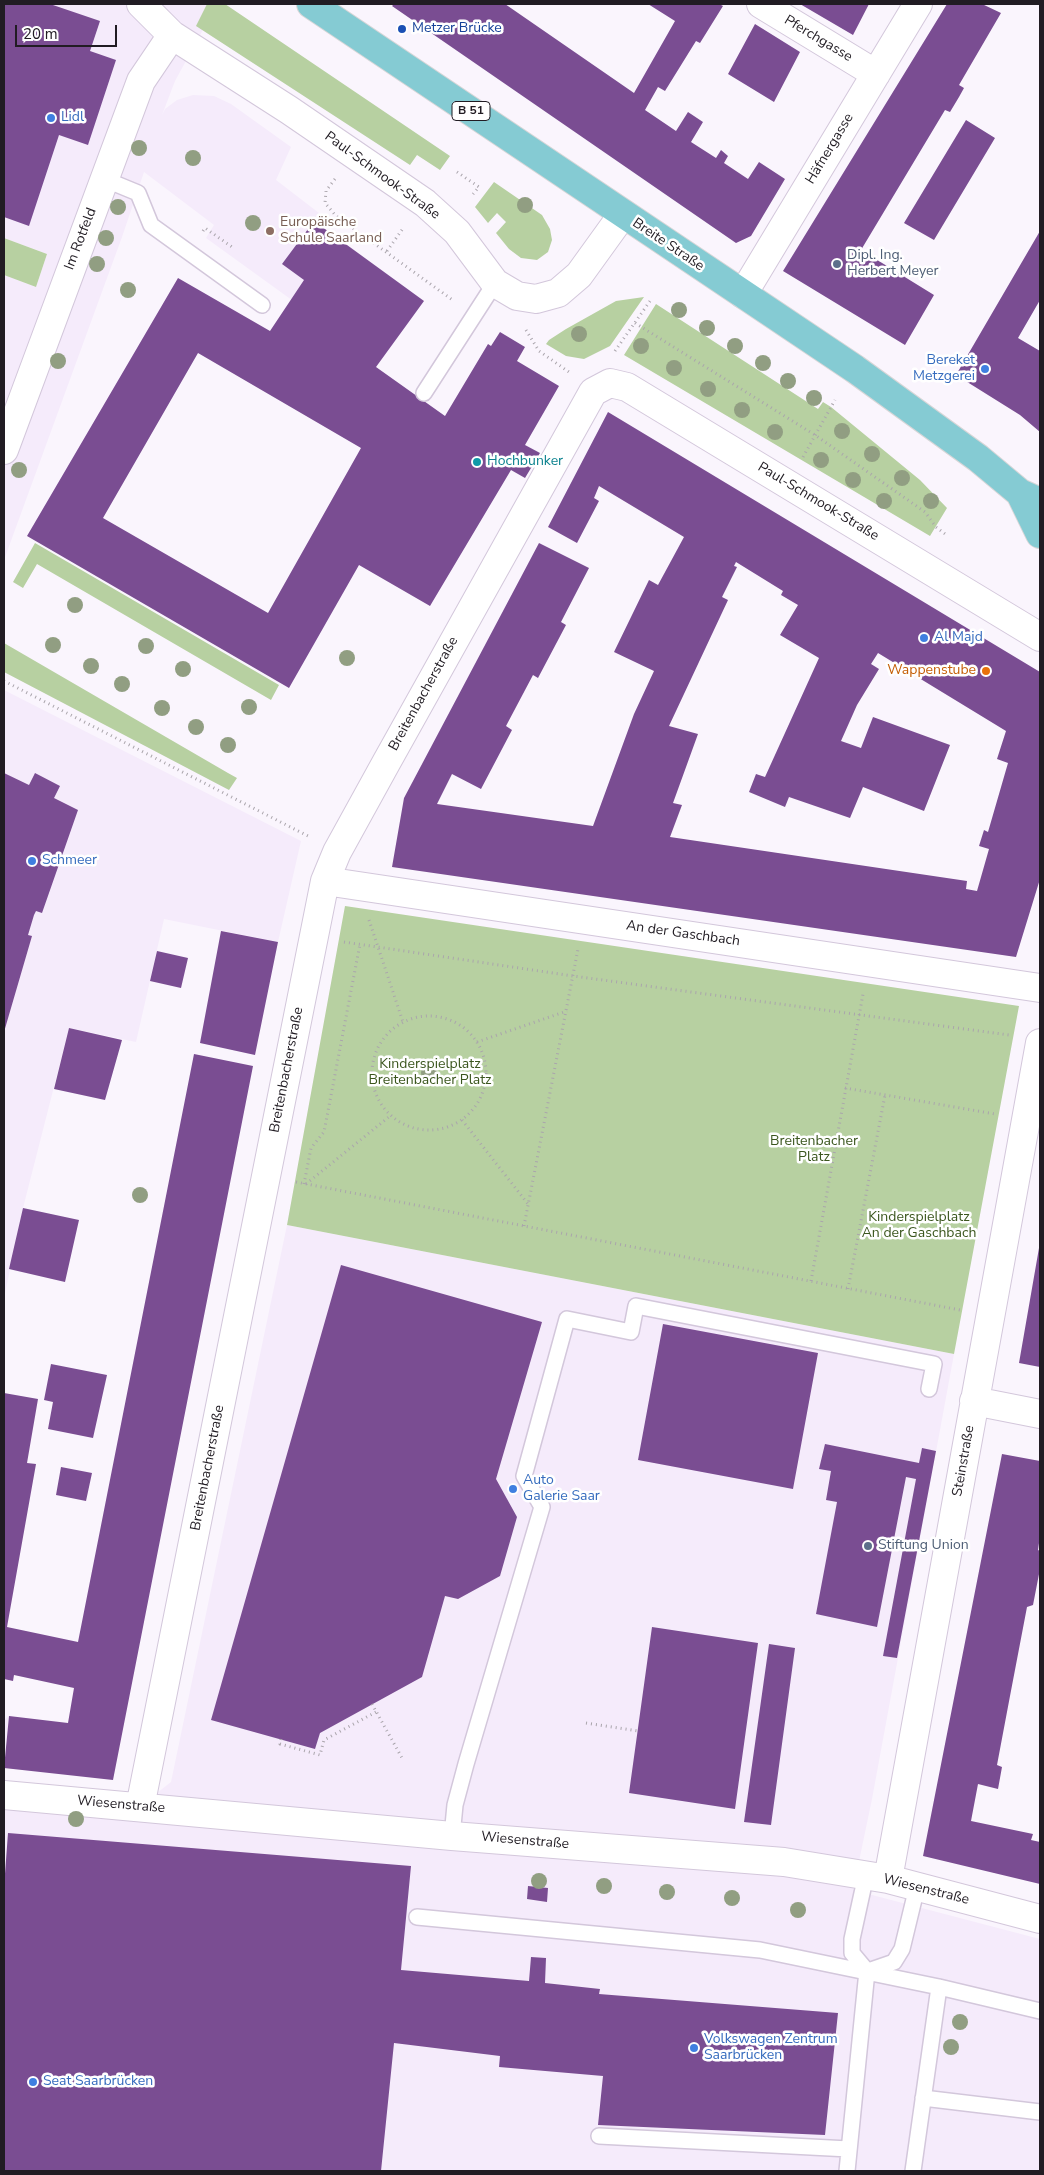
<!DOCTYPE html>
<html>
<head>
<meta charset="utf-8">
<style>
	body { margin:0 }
	#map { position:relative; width:1044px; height:2175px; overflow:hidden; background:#faf5fd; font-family:"Nunito Sans",sans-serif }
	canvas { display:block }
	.frame { position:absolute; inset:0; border:5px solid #211c23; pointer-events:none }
	.scale { position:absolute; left:15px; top:25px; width:102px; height:22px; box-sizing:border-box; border:2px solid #211c23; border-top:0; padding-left:6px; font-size:15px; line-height:18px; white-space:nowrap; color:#211c23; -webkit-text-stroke:4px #fff; paint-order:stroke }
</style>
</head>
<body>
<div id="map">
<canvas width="1044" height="2175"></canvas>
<div class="frame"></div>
<div class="scale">20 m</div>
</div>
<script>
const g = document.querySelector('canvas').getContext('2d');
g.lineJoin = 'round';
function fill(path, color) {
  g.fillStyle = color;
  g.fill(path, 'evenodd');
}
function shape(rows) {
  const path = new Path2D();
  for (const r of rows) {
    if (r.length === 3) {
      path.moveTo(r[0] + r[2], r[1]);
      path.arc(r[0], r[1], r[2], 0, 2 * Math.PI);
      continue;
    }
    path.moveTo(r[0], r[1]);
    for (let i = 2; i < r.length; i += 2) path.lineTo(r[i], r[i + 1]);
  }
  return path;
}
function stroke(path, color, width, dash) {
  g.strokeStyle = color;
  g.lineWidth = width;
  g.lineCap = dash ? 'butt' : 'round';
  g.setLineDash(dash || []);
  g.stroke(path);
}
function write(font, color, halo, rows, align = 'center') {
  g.font = font + ' "Nunito Sans",sans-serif';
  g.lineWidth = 5;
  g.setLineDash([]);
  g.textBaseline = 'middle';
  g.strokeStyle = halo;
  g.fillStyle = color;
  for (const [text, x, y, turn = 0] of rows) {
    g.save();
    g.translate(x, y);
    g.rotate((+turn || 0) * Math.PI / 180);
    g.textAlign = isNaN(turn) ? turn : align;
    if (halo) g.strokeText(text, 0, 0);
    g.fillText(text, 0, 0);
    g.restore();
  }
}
fill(shape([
	[4,4,217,4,175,81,162,115,165,109,177,100,193,95,214,96,231,104,291,147,276,180,319,213,314,221,424,301,379,363,206,238,214,225,144,172,122,237,4,560,4,275,36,287,47,254,4,238],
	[4,690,301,841,278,942,164,919,136,1042,69,1028,23,1208,4,1298],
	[287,1225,954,1354,872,1799,853,1890,1040,1939,1040,2171,4,2171,4,1795,139,1807,171,1782],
	[9,1716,4,1762,4,1720]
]), '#f5ebfb');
fill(shape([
	[207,4,225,4,450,156,440,170,417,155,410,165,196,26],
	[494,182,542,215,550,229,552,240,548,252,537,260,521,258,509,249,496,233,506,222,497,213,488,223,475,207],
	[4,238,47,254,36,287,4,275],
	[644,297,610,346,584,359,566,356,546,344,549,340,566,329,616,301],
	[656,304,818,409,823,402,831,407,920,480,947,508,930,536,624,355],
	[35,543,279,685,271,700,37,564,23,588,13,582],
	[4,643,228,773,237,778,229,790,4,672],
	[345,906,1019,1006,954,1354,287,1225]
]), '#b7d0a1');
fill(shape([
	[4,4,50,4,100,21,90,51,116,60,88,145,59,135,29,226,4,217],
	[394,4,505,4,634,93,675,21,648,4,719,4,723,6,700,43,696,41,665,91,658,87,645,110,676,131,688,112,703,122,691,142,716,158,721,150,728,156,724,163,748,179,759,162,785,179,751,236,736,243,392,6],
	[800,4,869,4,853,35],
	[947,4,982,4,1001,13,959,85,964,88,959,97,950,112,945,110,861,250,934,295,905,345,783,271],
	[755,24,800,52,774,102,728,74],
	[966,120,995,138,934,240,904,223],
	[314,221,424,301,376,367,445,416,488,344,491,346,500,332,525,347,517,361,559,386,525,445,540,453,525,478,511,470,430,606,359,565,289,688,27,536,178,278,270,331,304,280,282,264],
	[198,353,361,448,268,613,103,518],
	[1040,231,1040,300,1018,338,1040,351,1040,432,1020,415,956,375],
	[608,412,1040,672,1040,879,1016,957,392,867,404,798,539,543,589,568,561,622,566,625,538,678,533,675,506,726,512,730,481,789,452,774,437,804,593,826,634,714,654,671,614,652,649,580,658,585,684,537,599,486,594,498,599,501,577,543,548,527],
	[736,562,783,591,781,595,798,605,780,635,819,658,765,777,756,774,749,792,785,807,789,797,850,818,863,787,924,811,950,745,873,717,861,748,841,741,857,705,879,669,871,664,878,653,1006,731,997,759,1008,763,988,832,984,830,979,846,989,849,977,891,966,889,967,881,670,837,682,805,673,803,698,734,669,726,728,600,722,597,737,567,734,566],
	[4,773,29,785,35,773,60,786,54,798,78,810,42,913,36,911,34,915,28,935,32,936,4,1032],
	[221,931,278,942,255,1055,200,1043],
	[157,951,188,958,181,988,150,981],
	[69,1028,122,1040,105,1100,54,1089],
	[194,1054,253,1066,113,1780,4,1768,9,1716,68,1723,74,1688,14,1675,13,1681,4,1679,4,1393,38,1399,27,1463,36,1464,7,1627,78,1642],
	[23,1208,79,1220,65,1282,9,1269],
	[1039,1248,1040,1248,1040,1367,1019,1363],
	[341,1265,542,1322,496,1479,517,1517,500,1576,458,1599,445,1596,422,1677,320,1733,315,1749,211,1720],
	[663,1324,818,1353,793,1489,638,1460],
	[51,1364,107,1375,93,1438,48,1429,53,1402,44,1400],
	[825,1444,919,1463,922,1448,936,1451,897,1658,883,1656,916,1479,906,1477,877,1627,816,1614,837,1502,826,1500,831,1471,819,1469],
	[1002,1454,1040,1461,1040,1536,1038,1550,1040,1551,1040,1569,1033,1605,1027,1607,1010,1696,997,1765,1002,1767,998,1789,978,1784,971,1821,1033,1834,1031,1840,1040,1842,1040,1884,923,1856],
	[61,1467,92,1473,86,1501,56,1495],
	[652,1627,758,1643,735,1809,629,1793],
	[769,1644,795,1648,771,1825,744,1822],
	[8,1833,411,1866,401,1970,529,1981,531,1957,546,1958,545,1983,600,1989,599,1994,838,2013,825,2135,598,2125,603,2076,499,2067,500,2056,394,2043,381,2171,4,2171,4,1887],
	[528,1886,548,1888,547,1902,527,1899]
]), '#7a4d92');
const lane = shape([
	[104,179,138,193,151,225,262,305],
	[424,393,495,283],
	[452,1836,455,1805,466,1764,542,1507,524,1476,567,1319,631,1332,636,1306,934,1364,929,1389],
	[417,1917,760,1950,939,1987,1040,2011],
	[868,1971,894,1962,902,1949,917,1887],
	[923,2098,1040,2112],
	[599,2136,849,2149],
	[847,2171,867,1971,852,1953,852,1939,866,1875],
	[913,2171,939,1987]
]);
const street = shape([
	[141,4,172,35,289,110,425,203,457,232,495,283,517,296,536,299,558,293,579,275,623,214],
	[761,4,876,74],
	[743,294,918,4],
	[4,450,141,81,172,35],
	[325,881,1040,988],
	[974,1401,1040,1414],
	[4,1795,452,1836,784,1862,888,1879,1040,1919],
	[140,1807,325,881,337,852,386,763,593,392,610,383,627,387,1040,637],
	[888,1879,1040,1043]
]);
const primary = shape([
	[311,4,855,369,978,458,1020,493,1040,502],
	[1020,493,1040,534]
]);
stroke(lane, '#d3c7db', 18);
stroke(street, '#d3c7db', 30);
stroke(primary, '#d7d6d7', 30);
stroke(shape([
	[457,172,479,187,473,194],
	[335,179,326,191,325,203,336,216,454,301],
	[203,231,205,228,232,247],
	[387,251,404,227],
	[635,323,815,435,925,512,936,527,948,536],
	[526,330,539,351,569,372],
	[615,351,650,301],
	[803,457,835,400],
	[4,681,310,837],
	[369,920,403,1022],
	[344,942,573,976,1009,1035],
	[429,1073,57],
	[477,1042,567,1011],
	[845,1088,995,1114],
	[462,1120,528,1204],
	[296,1182,960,1310],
	[304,1184,311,1148,324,1132,360,944],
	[306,1184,390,1116],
	[524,1226,578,949],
	[811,1281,863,994],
	[848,1289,885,1095],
	[372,1704,402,1758],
	[586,1723,638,1731],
	[281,1739,280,1744,320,1755,324,1740,376,1712]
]), '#aaa5ac', 3, [1, 4]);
stroke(lane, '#fff', 15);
stroke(street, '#fff', 28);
stroke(primary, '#85cbd3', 28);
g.fillStyle = '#919e82';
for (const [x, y] of [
	[139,148],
	[193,158],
	[525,205],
	[118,207],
	[253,223],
	[106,238],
	[97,264],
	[128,290],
	[679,310],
	[707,328],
	[579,334],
	[641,346],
	[735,346],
	[58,361],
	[763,363],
	[674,368],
	[788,381],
	[708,389],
	[814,398],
	[742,410],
	[842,431],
	[775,432],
	[872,454],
	[821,460],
	[19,470],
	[902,478],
	[853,480],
	[884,501],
	[931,501],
	[75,605],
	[53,645],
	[146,646],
	[347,658],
	[91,666],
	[183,669],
	[122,684],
	[249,707],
	[162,708],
	[196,727],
	[228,745],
	[429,1073],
	[140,1195],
	[76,1819],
	[539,1881],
	[604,1886],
	[667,1892],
	[732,1898],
	[798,1910],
	[960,2022],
	[951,2047]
]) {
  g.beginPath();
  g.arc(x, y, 8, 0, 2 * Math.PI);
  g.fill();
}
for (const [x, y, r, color] of [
	[402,29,5,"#1a4fb4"],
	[51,118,5,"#3f7fe0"],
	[270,231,5,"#8d6e63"],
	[837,264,5,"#5c6f8a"],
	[985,369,5,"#3f7fe0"],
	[477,462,5,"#0f9aa8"],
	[924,638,5,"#3f7fe0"],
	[986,671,5,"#e8710a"],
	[32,861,5,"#3f7fe0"],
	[513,1489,5,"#3f7fe0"],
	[868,1546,5,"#5c6f8a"],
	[694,2048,5,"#3f7fe0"],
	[33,2082,5,"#3f7fe0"]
]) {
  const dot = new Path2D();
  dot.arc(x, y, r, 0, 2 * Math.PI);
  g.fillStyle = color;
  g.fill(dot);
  stroke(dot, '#fff', 2);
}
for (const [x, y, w] of [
	[471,111,38]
]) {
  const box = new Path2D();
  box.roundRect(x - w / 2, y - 9.5, w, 19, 4);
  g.fillStyle = '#fff';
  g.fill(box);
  stroke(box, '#211c23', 1);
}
write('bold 12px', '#211c23', null, [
	["B 51",471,111]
]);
write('14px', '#164399', '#fff', [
	["Metzer Brücke",412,29]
], 'left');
write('14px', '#211c23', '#fff', [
	["Pferchgasse",818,39,31],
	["Häfnergasse",830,149,-59],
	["Paul-Schmook-Straße",382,176,36],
	["Im Rotfeld",81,239,-69],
	["Breite Straße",668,245,34],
	["Paul-Schmook-Straße",818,502,31],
	["Breitenbacherstraße",424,694,-61],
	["An der Gaschbach",683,934,8],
	["Breitenbacherstraße",287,1070,-79],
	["Steinstraße",964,1461,-80],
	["Breitenbacherstraße",208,1468,-79],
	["Wiesenstraße",121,1805,5],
	["Wiesenstraße",525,1841,5],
	["Wiesenstraße",926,1890,14]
]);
write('14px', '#366cbe', '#fff', [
	["Lidl",61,118],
	["Bereket",975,361,"right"],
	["Metzgerei",975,377,"right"],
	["Al Majd",934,638],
	["Schmeer",42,861],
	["Auto",523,1481],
	["Galerie Saar",523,1497],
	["Volkswagen Zentrum",704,2040],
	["Saarbrücken",704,2056],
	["Seat Saarbrücken",43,2082]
], 'left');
write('14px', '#785e54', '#fff', [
	["Europäische",280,223],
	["Schule Saarland",280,239]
], 'left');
write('14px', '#4e5e75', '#fff', [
	["Dipl. Ing.",847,256],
	["Herbert Meyer",847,272],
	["Stiftung Union",878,1546]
], 'left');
write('14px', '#0d838f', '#fff', [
	["Hochbunker",487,462]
], 'left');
write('14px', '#c56008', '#fff', [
	["Wappenstube",976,671]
], 'right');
write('14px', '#3b561e', '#fff', [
	["Kinderspielplatz",430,1065],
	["Breitenbacher Platz",430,1081],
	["Breitenbacher",814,1142],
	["Platz",814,1158],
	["Kinderspielplatz",919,1218],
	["An der Gaschbach",919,1234]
]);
</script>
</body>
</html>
